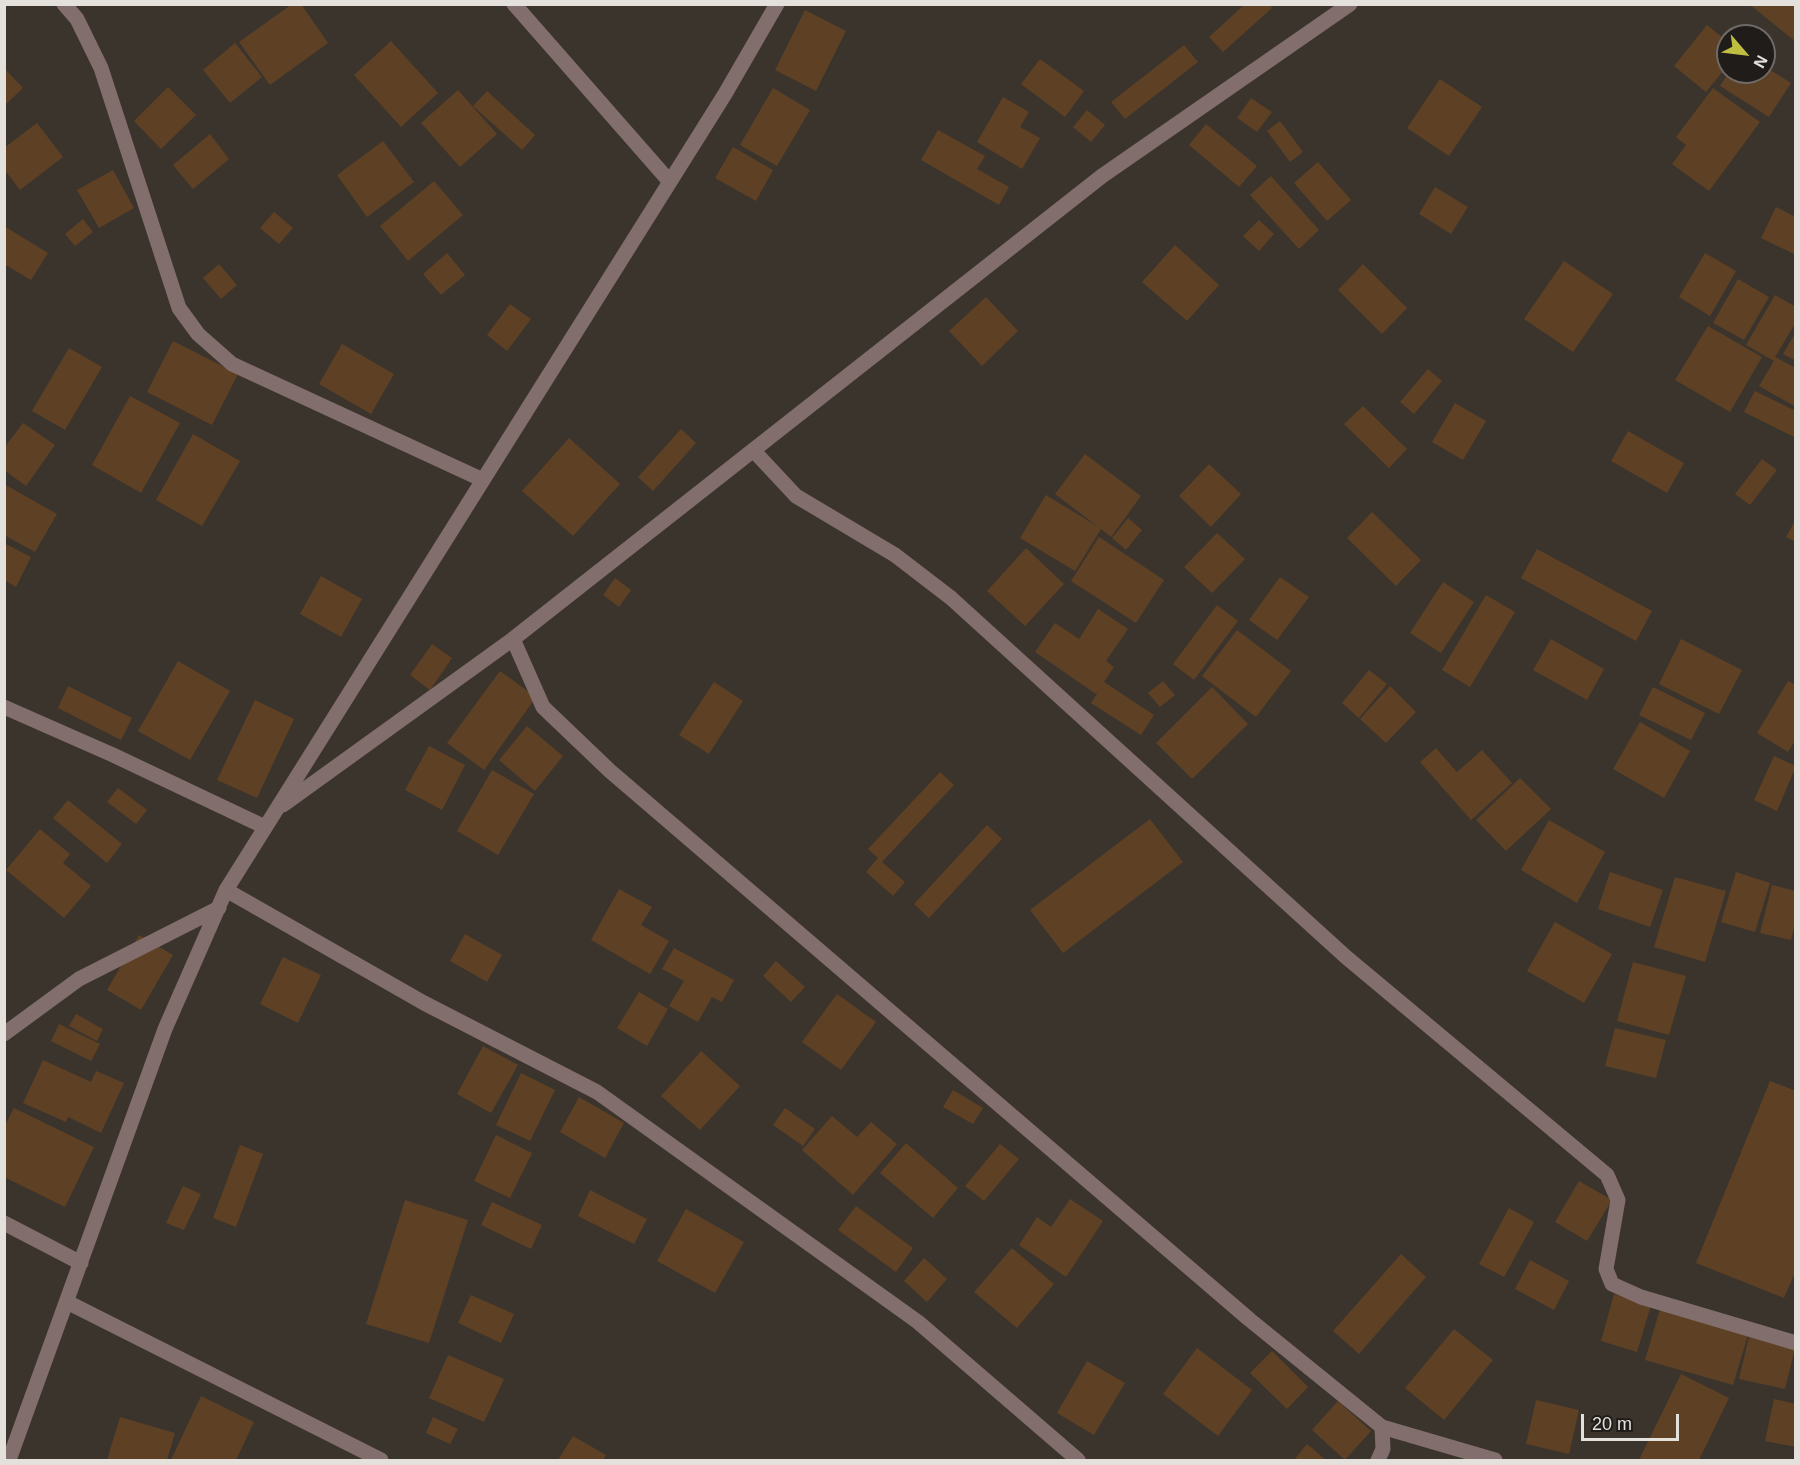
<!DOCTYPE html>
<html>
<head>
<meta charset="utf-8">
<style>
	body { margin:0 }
	#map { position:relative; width:1800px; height:1465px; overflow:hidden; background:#3b342d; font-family:Arial,sans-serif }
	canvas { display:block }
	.frame { position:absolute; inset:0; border:6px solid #e4e0db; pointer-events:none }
	.north { position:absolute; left:1716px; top:24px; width:60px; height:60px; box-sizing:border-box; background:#1f1c19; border:2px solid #6e6a67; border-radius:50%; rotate:118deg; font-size:16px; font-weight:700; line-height:24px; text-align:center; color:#e4e0db }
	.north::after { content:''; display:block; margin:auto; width:21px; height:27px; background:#c0be41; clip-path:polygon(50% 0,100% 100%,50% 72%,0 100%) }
	.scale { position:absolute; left:1581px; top:1414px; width:98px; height:27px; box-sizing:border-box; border:3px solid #e4e0db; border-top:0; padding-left:8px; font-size:18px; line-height:21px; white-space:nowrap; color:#e4e0db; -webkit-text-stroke:4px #1f1c19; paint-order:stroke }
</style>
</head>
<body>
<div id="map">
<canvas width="1800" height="1465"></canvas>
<div class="frame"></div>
<div class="north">N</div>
<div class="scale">20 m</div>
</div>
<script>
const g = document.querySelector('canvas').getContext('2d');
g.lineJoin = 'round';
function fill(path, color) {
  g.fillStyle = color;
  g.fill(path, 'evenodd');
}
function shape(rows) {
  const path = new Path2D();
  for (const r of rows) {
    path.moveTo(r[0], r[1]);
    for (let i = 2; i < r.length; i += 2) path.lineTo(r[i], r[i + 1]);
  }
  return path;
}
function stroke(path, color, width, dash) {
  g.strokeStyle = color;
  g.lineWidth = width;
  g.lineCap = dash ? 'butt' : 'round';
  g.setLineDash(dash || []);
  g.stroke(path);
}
fill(shape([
	[292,4,301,4,328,43,270,85,239,42],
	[1245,4,1269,4,1272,8,1223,52,1209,37],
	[1749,4,1796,4,1796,42],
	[805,10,846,31,816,91,775,70],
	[1707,25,1728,42,1728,65,1706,92,1674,66],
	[391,41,438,93,401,127,354,75],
	[235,43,262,77,230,103,203,70],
	[1184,45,1198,62,1125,119,1111,102],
	[1040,59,1084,91,1065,117,1021,84],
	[1764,66,1791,83,1769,117,1720,86,1729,72,1764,72],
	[4,68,23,88,4,106],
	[1440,79,1482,107,1449,156,1407,128],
	[168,87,196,115,161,149,134,121],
	[773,88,810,110,777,166,740,145],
	[1713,88,1760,122,1709,191,1672,164,1686,145,1676,137],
	[458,90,497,134,460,167,421,123],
	[487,91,535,135,522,150,473,106],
	[1003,97,1029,112,1020,127,1040,138,1022,169,977,142],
	[1251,98,1272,112,1257,132,1237,118],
	[1087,110,1105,125,1091,142,1073,127],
	[1280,121,1303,152,1290,162,1267,131],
	[37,123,63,157,20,190,4,169,4,148],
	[1206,124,1257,166,1239,187,1189,145],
	[938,130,985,156,977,169,1009,187,999,205,921,160],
	[210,134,229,159,193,189,173,165],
	[383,141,414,182,367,217,337,175],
	[733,147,773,170,756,201,715,178],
	[1318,162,1351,200,1327,221,1294,183],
	[113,170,134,208,99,228,77,190],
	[1271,176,1319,230,1299,249,1250,195],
	[434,181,463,215,408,261,380,226],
	[1435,187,1468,207,1451,234,1419,214],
	[1776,207,1796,217,1796,255,1761,238],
	[274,212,293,228,279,244,260,228],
	[83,219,93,232,75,246,65,234],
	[1259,220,1274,234,1259,251,1243,236],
	[4,226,48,253,31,280,4,264],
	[1175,245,1219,285,1187,321,1142,282],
	[447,253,465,275,441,295,423,274],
	[1705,253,1736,271,1710,316,1679,297],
	[1564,261,1613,294,1573,352,1524,319],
	[219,264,237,285,221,299,203,278],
	[1363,264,1407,308,1382,334,1338,290],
	[1738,279,1769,297,1744,340,1713,323],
	[1775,295,1796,307,1796,322,1775,357,1796,368,1796,407,1759,386,1774,361,1746,345],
	[986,297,1018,331,982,366,949,331],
	[510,304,531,319,507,351,487,335],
	[1708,326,1762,357,1730,412,1675,380],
	[1796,332,1796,361,1783,354],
	[173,341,238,374,212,425,147,392],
	[342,344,394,374,371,414,319,384],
	[69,348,102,367,65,430,32,411],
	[1428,369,1442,381,1414,414,1400,402],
	[1755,391,1796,411,1796,438,1744,412],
	[130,396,180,423,141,493,92,465],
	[1455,403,1486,421,1463,460,1432,442],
	[1363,406,1407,449,1389,468,1344,424],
	[23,423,55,445,26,486,4,470,4,448],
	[681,429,696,443,653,491,638,477],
	[1628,431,1684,463,1667,493,1611,461],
	[193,434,240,461,202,526,156,500],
	[569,438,620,484,573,536,522,491],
	[1085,454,1141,496,1111,537,1101,529,1075,571,1020,538,1046,495,1097,526,1055,494],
	[1762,459,1777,470,1750,505,1735,494],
	[1209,464,1241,494,1211,527,1179,496],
	[4,484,57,514,35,552,4,535],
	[1372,512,1421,560,1396,586,1347,538],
	[1128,518,1142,530,1126,550,1112,538],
	[1796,519,1796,542,1786,537],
	[1217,533,1245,559,1212,593,1184,567],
	[1099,537,1164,580,1136,623,1071,581],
	[4,543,31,557,16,587,4,580],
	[1026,548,1064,584,1025,626,987,591],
	[1537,549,1652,611,1636,641,1521,578],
	[321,576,362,599,341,637,300,614],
	[1280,577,1309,597,1277,640,1249,620],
	[615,578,631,590,619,607,603,595],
	[1443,582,1474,602,1441,653,1410,633],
	[1486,595,1515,612,1470,687,1442,670],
	[1217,605,1238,621,1194,680,1173,664],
	[1098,609,1128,629,1106,661,1114,667,1104,682,1154,715,1141,735,1091,703,1100,689,1096,694,1035,652,1055,623,1079,639],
	[1237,630,1291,671,1256,717,1202,676],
	[1551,639,1604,669,1587,700,1533,670],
	[1681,639,1742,670,1719,714,1659,684],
	[432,644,452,658,430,690,410,675],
	[178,661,230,691,190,760,138,731],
	[1369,670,1387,684,1359,718,1342,703],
	[500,671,536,697,484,770,447,743],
	[1163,681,1175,695,1160,707,1148,693],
	[1788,681,1796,685,1796,739,1788,752,1757,733],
	[714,682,743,701,709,754,679,735],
	[68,686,132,718,121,740,58,708],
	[1390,686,1416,712,1386,743,1360,719],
	[1212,687,1248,724,1192,779,1156,743],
	[1653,687,1705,713,1691,740,1639,715],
	[255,700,294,719,257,798,217,780],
	[1640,722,1690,751,1664,798,1613,769],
	[527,726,563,756,535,791,499,760],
	[429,746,465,765,442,810,405,790],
	[1436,748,1457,772,1482,750,1512,783,1471,820,1420,762],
	[1774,756,1796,766,1777,811,1754,800],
	[492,770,534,794,498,855,457,831],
	[940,772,954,785,882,862,905,882,893,896,866,872,878,858,868,849],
	[1520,778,1551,809,1506,851,1476,820],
	[118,788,147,810,136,824,107,802],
	[68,800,122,844,107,863,53,818],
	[1150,819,1183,862,1063,953,1030,910],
	[1549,820,1605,852,1577,903,1521,870],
	[987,825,1002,839,929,918,914,904],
	[40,829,70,854,63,863,91,886,64,918,6,870],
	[1610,872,1663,890,1650,927,1598,909],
	[1736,872,1770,883,1755,932,1721,922],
	[1675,877,1726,891,1705,962,1654,947],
	[1772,885,1796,891,1796,920,1791,940,1760,933],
	[619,889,652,907,641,925,669,941,650,974,591,940],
	[1555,922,1612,954,1584,1003,1527,971],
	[465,934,502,955,487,982,450,961],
	[139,935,173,955,141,1010,107,990],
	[674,948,734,980,722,1002,712,997,698,1022,669,1006,684,981,662,969],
	[283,957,321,975,298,1023,260,1004],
	[776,961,805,987,791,1002,763,976],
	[1633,962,1686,976,1669,1035,1617,1021],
	[639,992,668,1009,647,1046,617,1028],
	[837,994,876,1022,841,1070,802,1042],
	[76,1014,103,1029,97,1041,69,1026],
	[59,1024,100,1044,91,1061,51,1041],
	[1615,1028,1666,1040,1656,1078,1605,1066],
	[483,1046,518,1065,491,1113,457,1094],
	[701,1051,740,1086,700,1130,661,1096],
	[43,1060,91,1082,96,1071,124,1083,101,1133,68,1117,66,1122,23,1103],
	[521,1073,555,1090,530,1141,496,1125],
	[1770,1081,1796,1091,1796,1270,1784,1298,1696,1263],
	[953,1090,983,1108,973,1124,943,1107],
	[579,1097,624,1123,605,1158,560,1132],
	[14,1108,94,1147,65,1207,4,1177,4,1127],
	[785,1108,815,1129,803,1146,773,1125],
	[832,1116,857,1137,871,1122,897,1144,853,1195,802,1150],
	[496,1135,532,1153,510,1198,474,1181],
	[906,1143,958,1188,933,1218,880,1173],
	[1000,1144,1019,1159,984,1201,965,1186],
	[240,1145,263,1154,236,1227,213,1218],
	[1579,1181,1612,1200,1587,1241,1555,1222],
	[183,1186,201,1194,184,1230,166,1223],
	[590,1190,647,1219,634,1244,578,1216],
	[1070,1199,1103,1221,1066,1277,1019,1245,1037,1217,1051,1227],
	[405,1200,468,1220,429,1343,366,1324],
	[492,1202,542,1225,531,1249,481,1225],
	[856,1206,913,1248,896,1272,838,1230],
	[1509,1208,1534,1222,1504,1277,1479,1264],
	[686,1209,744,1242,715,1293,657,1261],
	[1012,1248,1054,1284,1017,1328,974,1292],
	[1401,1254,1426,1277,1359,1354,1333,1331],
	[924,1258,947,1279,927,1302,904,1281],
	[1530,1260,1569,1281,1554,1310,1515,1289],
	[1614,1294,1651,1305,1637,1352,1601,1341],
	[471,1295,514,1314,501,1343,458,1323],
	[1660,1309,1748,1335,1733,1385,1645,1360],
	[1454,1329,1493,1360,1444,1420,1405,1388],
	[1749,1337,1795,1348,1785,1389,1739,1379],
	[1197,1348,1252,1390,1218,1436,1163,1394],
	[1272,1351,1308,1387,1287,1409,1250,1373],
	[448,1355,504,1379,484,1422,429,1398],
	[1087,1361,1125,1383,1094,1435,1057,1413],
	[1681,1374,1729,1398,1699,1460,1639,1460],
	[201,1396,254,1422,236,1460,171,1460],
	[1774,1399,1796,1404,1796,1447,1765,1441],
	[1536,1400,1579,1410,1569,1454,1526,1444],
	[1338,1401,1371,1431,1345,1460,1312,1430],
	[120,1417,175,1433,167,1460,107,1460],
	[433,1417,458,1429,450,1444,426,1433],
	[573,1436,606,1455,603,1460,558,1460],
	[1307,1444,1326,1460,1294,1460]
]), '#5e4024');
stroke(shape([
	[64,4,77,19,101,68,179,308,198,334,232,364,483,480],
	[514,4,670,182],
	[753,450,796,496,895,555,951,598,1346,957,1607,1175,1618,1200,1606,1269,1612,1284,1641,1297,1796,1343],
	[513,639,543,707,610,771,1250,1320,1382,1427,1495,1460],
	[4,707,113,755,265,827],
	[283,805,513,639,1102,176,1350,4],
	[226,890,424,1003,597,1092,918,1322,1078,1460],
	[4,1034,79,979,219,908],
	[4,1223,81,1263],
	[67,1302,381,1460],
	[9,1460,165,1029,226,890,725,94,777,4],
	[1378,1460,1383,1449,1382,1427]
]), '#826e6c', 15);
</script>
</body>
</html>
